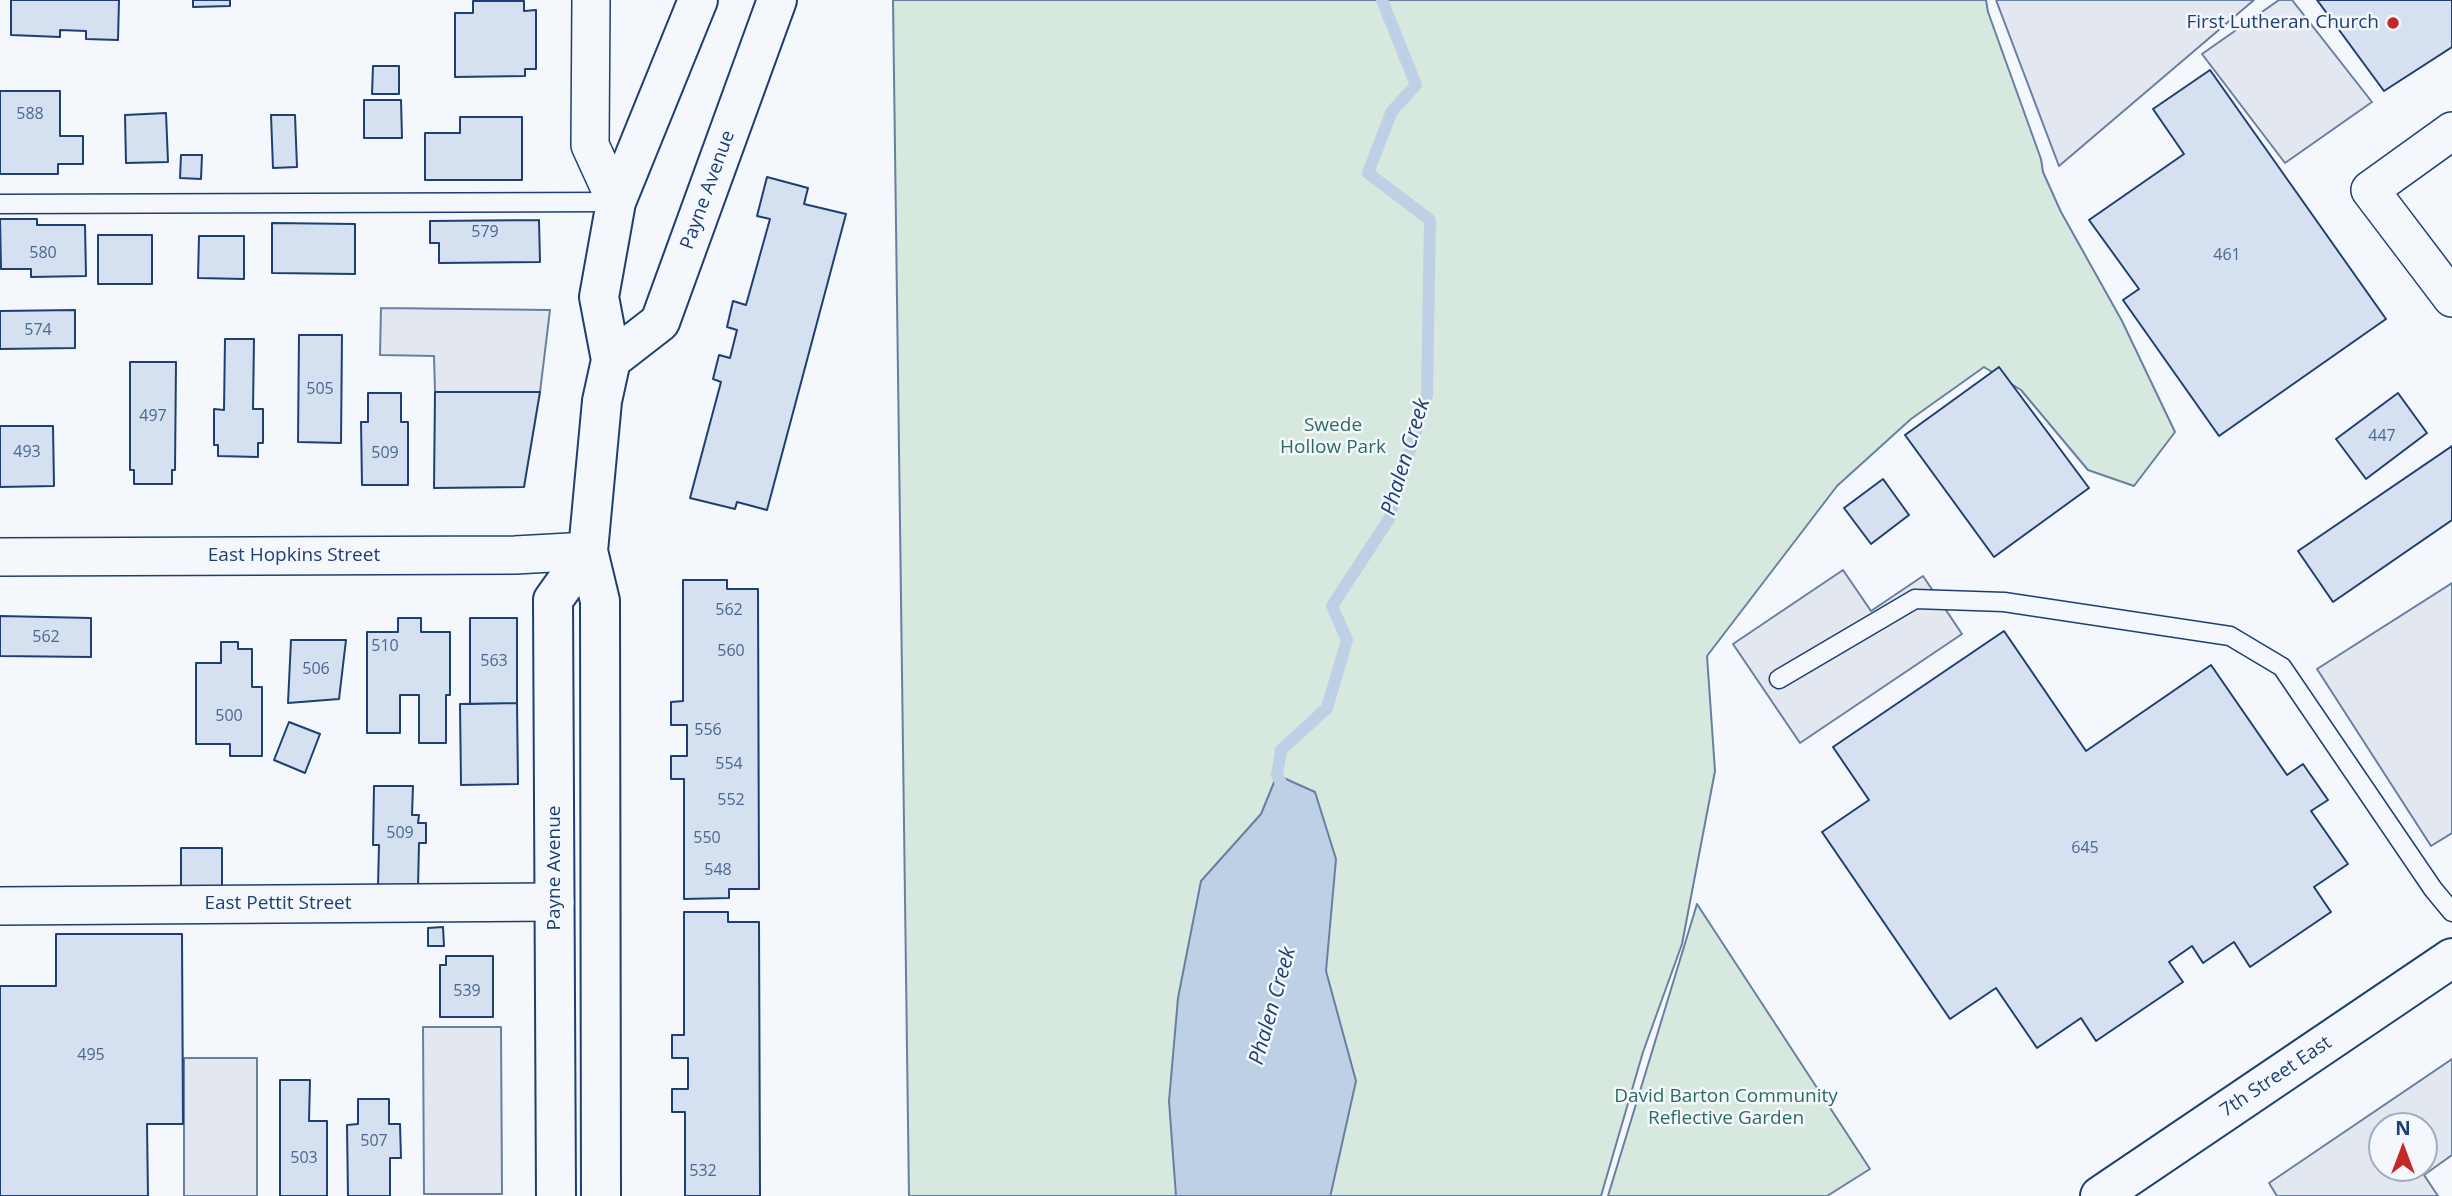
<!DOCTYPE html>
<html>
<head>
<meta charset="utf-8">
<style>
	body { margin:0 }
	#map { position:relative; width:2452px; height:1196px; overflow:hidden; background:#f4f7fb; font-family:"Open Sans",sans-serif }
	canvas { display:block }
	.north { position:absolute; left:2368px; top:1112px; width:70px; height:70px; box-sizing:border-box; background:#f4f7fb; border:2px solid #9eadc5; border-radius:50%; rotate:0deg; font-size:19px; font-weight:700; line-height:28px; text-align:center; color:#1d3f73 }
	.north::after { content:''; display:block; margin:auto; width:24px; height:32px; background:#c62828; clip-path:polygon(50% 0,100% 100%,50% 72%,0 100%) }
</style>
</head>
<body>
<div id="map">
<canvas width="2452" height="1196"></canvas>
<div class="north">N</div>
</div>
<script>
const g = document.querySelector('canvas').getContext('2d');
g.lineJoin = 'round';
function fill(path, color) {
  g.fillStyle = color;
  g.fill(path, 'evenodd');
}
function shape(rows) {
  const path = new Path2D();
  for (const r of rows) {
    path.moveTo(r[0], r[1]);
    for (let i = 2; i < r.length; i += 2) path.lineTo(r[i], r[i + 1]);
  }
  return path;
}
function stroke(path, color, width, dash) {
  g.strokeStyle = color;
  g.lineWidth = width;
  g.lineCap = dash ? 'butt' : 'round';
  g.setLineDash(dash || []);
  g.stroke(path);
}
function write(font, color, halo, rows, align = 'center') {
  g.font = font + ' "Open Sans",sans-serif';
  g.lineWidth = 5;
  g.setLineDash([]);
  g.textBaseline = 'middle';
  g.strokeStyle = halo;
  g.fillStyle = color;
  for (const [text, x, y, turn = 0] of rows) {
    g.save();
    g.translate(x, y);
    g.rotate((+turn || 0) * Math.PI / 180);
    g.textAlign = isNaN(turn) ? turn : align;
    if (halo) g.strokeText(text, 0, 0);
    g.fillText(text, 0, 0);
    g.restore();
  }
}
const green = shape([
	[893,0,1986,0,1988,12,2041,159,2043,172,2061,212,2122,321,2175,432,2134,486,2088,470,2021,390,1984,367,1911,419,1837,486,1707,656,1715,771,1682,944,1643,1052,1601,1196,909,1196,893,0],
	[1697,904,1870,1169,1827,1196,1608,1196,1697,904]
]);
fill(green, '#d7e8df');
stroke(green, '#687fa3', 2);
const parking = shape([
	[1996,0,2254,0,2059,166,1996,0],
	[2279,0,2292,0,2372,102,2285,163,2202,54,2279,0],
	[381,308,550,310,540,392,435,392,434,356,380,355,381,308],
	[1843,570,1871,611,1923,576,1962,634,1800,743,1733,644,1843,570],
	[2452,583,2452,833,2431,846,2317,669,2452,583],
	[423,1027,501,1027,502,1194,424,1194,423,1027],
	[184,1058,257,1058,257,1196,184,1196,184,1058],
	[2452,1059,2452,1155,2424,1175,2438,1196,2277,1196,2269,1183,2452,1059],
	[2382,1126,2424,1126,2424,1168,2382,1168,2382,1126]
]);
fill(parking, '#e3e8f0');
stroke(parking, '#687fa3', 2);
const water = shape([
	[1277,775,1315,792,1336,859,1326,971,1356,1081,1331,1193,1330,1196,1176,1196,1169,1101,1178,998,1201,881,1261,814,1277,775]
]);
fill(water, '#bed0e5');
stroke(water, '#687fa3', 2);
stroke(shape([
	[1284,789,1277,775,1281,750,1327,708,1347,640,1332,606,1389,519,1427,395,1430,220,1368,173,1392,111,1416,85,1382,0]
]), '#bed0e5', 12);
const building = shape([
	[11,0,119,0,118,40,86,39,86,31,60,30,60,37,11,35,11,0],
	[193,0,230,0,230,6,193,7,193,0],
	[2317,0,2452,0,2452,47,2384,91,2317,0],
	[473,1,524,1,524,11,536,10,536,69,525,69,525,76,455,77,455,13,473,13,473,1],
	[373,66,399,66,399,94,372,94,373,66],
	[2210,70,2386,319,2219,436,2123,300,2139,289,2089,220,2184,154,2153,109,2210,70],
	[0,91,60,91,60,136,83,136,83,164,58,164,58,174,0,174,0,91],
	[364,100,401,100,402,138,364,138,364,100],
	[166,113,168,162,126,163,125,115,166,113],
	[271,115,295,115,297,167,273,168,271,115],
	[460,117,522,117,522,180,425,180,425,133,460,133,460,117],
	[181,155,202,155,201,179,180,178,181,155],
	[767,177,808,188,804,204,846,214,767,510,737,502,735,509,690,498,721,382,713,379,719,355,730,358,737,330,727,327,733,301,746,305,770,219,757,216,767,177],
	[0,219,37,219,37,225,85,225,86,276,31,277,31,269,1,269,0,219],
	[539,220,540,262,439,263,439,243,430,243,430,221,539,220],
	[272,223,355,224,355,274,272,273,272,223],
	[98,235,152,235,152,284,98,284,98,235],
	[199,236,244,236,244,279,198,278,199,236],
	[75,310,75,348,0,349,0,311,75,310],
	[299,335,342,335,341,443,298,442,299,335],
	[225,339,254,339,253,409,263,409,263,443,258,443,258,457,218,456,218,445,214,445,214,409,224,410,225,339],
	[130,362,176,362,175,470,172,470,172,484,134,484,134,470,130,470,130,362],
	[1999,367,2089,488,1994,557,1905,435,1999,367],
	[435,392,540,392,524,487,434,488,435,392],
	[368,393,401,393,401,422,408,422,408,485,362,485,361,422,368,422,368,393],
	[2398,393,2427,433,2366,479,2336,439,2398,393],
	[0,426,53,426,54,486,0,487,0,426],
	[2452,446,2452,520,2333,602,2298,551,2452,446],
	[1883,479,1909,515,1871,544,1844,508,1883,479],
	[683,580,727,580,727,589,758,589,759,889,729,889,729,898,684,899,684,779,671,779,671,756,687,756,687,725,671,725,671,702,683,701,683,580],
	[0,616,91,618,91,657,0,656,0,616],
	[398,618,421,618,421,632,450,632,450,695,446,695,446,743,419,743,419,695,400,695,400,733,367,733,367,632,398,632,398,618],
	[470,618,517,618,517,703,470,704,470,618],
	[2004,631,2086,751,2211,665,2287,775,2303,764,2328,800,2311,811,2348,864,2314,887,2331,912,2250,967,2234,942,2203,963,2192,946,2169,962,2183,982,2096,1041,2081,1018,2037,1048,1996,988,1950,1019,1822,832,1869,800,1833,747,2004,631],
	[291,640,346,640,339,699,288,703,291,640],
	[221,642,238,642,238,649,252,649,252,687,262,687,262,756,230,756,230,744,196,744,196,663,221,663,221,642],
	[517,703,518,784,461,785,460,704,517,703],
	[289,722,320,734,305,773,274,760,289,722],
	[374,786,413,786,412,815,419,815,418,823,426,823,426,843,419,843,418,888,378,887,379,845,373,845,374,786],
	[181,848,222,848,222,890,181,891,181,848],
	[684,912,728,912,728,922,759,922,760,1196,685,1196,685,1112,672,1112,672,1089,688,1089,688,1058,672,1058,672,1035,684,1035,684,912],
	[443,927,444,946,428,946,428,928,443,927],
	[56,934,182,934,183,1124,147,1124,148,1196,0,1196,0,986,56,986,56,934],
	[446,956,493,956,493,1017,440,1017,440,965,446,965,446,956],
	[280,1080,310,1080,309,1121,327,1121,327,1196,280,1196,280,1080],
	[358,1099,389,1099,389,1124,400,1124,401,1158,390,1158,390,1196,348,1196,347,1125,358,1124,358,1099]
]);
fill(building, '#d5e0f0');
stroke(building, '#1d3f73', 2);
const lane = shape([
	[0,204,616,202],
	[1779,679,1915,599,2004,602,2230,636,2282,667,2433,889,2452,912]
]);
const street = shape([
	[591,0,590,145,616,202],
	[2452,131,2370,190,2452,298],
	[0,557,515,555,588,551],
	[0,906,555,902]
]);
const secondary = shape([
	[611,360,660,322,777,0],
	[556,1196,553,600,588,551],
	[601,1196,600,601,588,551,602,401,611,360,599,297,616,202,698,0]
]);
const primary = shape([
	[2100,1196,2452,958]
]);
stroke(lane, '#1d3f73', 21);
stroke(street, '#1d3f73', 40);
stroke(secondary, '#1d3f73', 42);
stroke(primary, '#1d3f73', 42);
stroke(lane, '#f4f7fb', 18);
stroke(street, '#f4f7fb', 37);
stroke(secondary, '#f4f7fb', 38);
stroke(primary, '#f4f7fb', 38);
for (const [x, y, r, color] of [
	[2393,23,7,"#c62828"]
]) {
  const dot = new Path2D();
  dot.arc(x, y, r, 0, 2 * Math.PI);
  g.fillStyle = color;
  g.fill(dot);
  stroke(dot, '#f4f7fb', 2.5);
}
write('16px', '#4b6792', null, [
	["588",30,114],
	["579",485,232],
	["580",43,253],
	["461",2227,255],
	["574",38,330],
	["505",320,389],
	["497",153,416],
	["447",2382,436],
	["493",27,452],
	["509",385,453],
	["562",729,610],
	["562",46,637],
	["510",385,646],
	["560",731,651],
	["563",494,661],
	["506",316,669],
	["500",229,716],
	["556",708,730],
	["554",729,764],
	["552",731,800],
	["509",400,833],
	["550",707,838],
	["645",2085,848],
	["548",718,870],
	["539",467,991],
	["495",91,1055],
	["507",374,1141],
	["503",304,1158],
	["532",703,1171]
]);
write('19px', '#1d3f73', '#f4f7fb', [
	["First Lutheran Church",2379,23]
], 'right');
write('19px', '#1d3f73', '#f4f7fb', [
	["Payne Avenue",708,190,-70],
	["East Hopkins Street",294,556],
	["Payne Avenue",555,868,-90],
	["East Pettit Street",278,904],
	["7th Street East",2276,1077,-34]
]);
write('19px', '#2c6c60', '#f4f7fb', [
	["Swede",1333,426],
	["Hollow Park",1333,448],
	["David Barton Community",1726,1097],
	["Reflective Garden",1726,1119]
]);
write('italic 21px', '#1d3f73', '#f4f7fb', [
	["Phalen Creek",1406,457,-73],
	["Phalen Creek",1273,1006,-74]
]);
</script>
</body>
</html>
